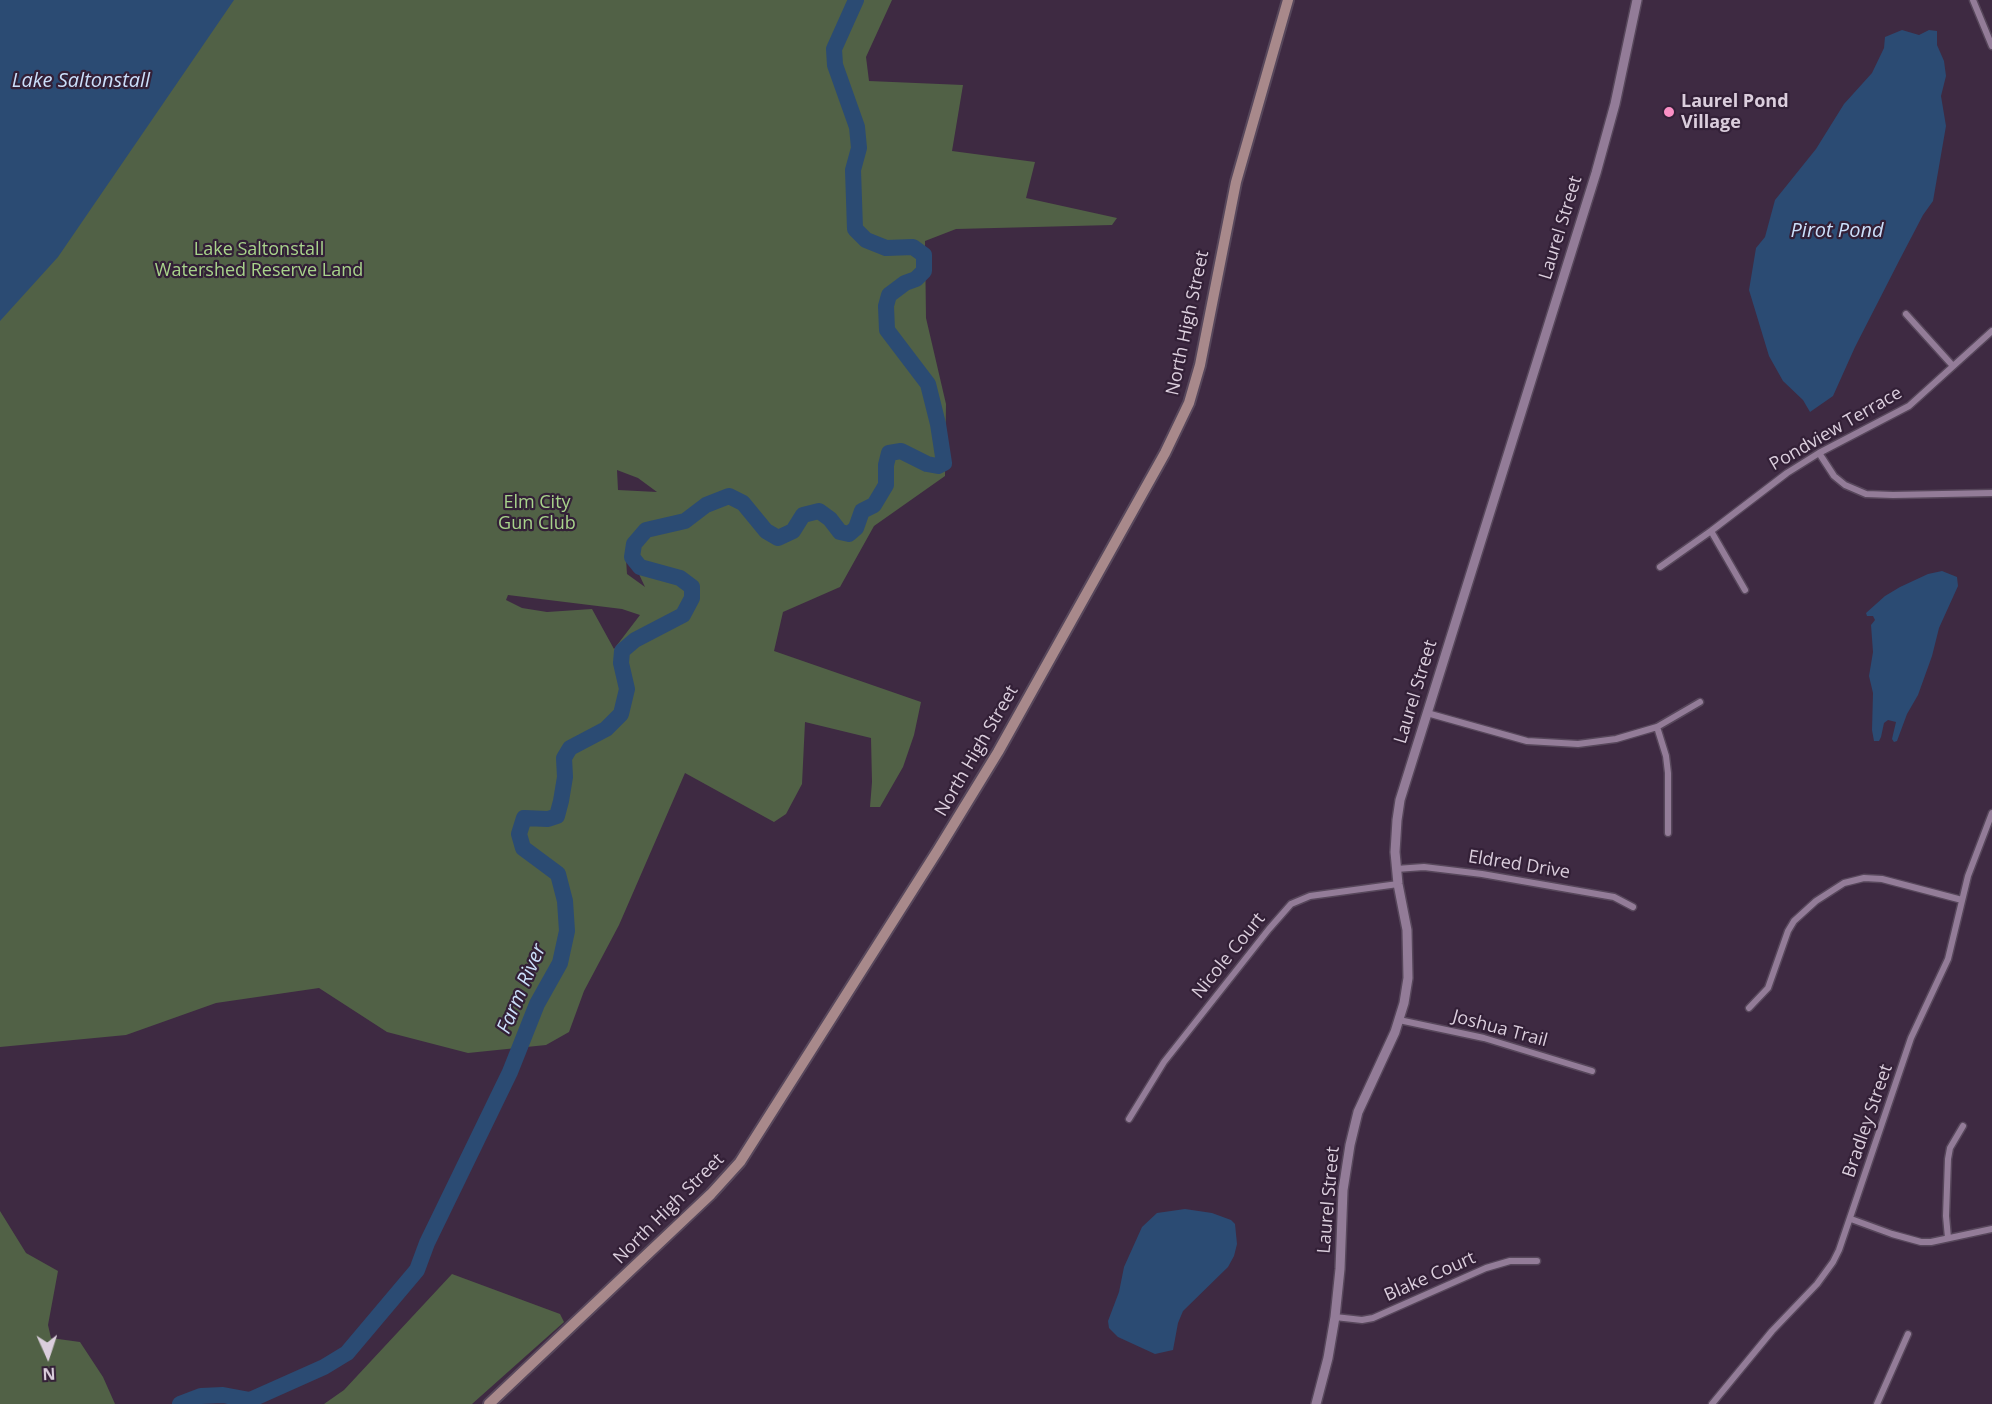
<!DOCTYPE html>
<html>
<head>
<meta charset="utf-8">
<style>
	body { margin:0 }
	#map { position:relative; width:1992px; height:1404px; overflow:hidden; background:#3e2a42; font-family:"Open Sans",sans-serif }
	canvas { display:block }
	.north { position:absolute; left:18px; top:1326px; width:60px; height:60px; -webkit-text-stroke:4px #332037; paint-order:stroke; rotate:177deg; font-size:16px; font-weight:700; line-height:24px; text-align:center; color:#dbcedd }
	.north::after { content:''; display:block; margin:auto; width:21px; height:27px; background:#dbcedd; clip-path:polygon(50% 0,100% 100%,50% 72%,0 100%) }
</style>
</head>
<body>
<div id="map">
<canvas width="1992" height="1404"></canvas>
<div class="north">N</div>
</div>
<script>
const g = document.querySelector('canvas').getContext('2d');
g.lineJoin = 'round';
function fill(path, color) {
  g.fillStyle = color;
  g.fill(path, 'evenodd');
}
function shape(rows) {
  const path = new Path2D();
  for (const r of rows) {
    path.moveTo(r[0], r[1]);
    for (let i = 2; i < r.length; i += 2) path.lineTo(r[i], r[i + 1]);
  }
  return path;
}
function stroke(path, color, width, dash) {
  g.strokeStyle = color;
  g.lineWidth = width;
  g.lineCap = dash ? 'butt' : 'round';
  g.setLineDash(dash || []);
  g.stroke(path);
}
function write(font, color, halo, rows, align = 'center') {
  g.font = font + ' "Open Sans",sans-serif';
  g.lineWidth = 4.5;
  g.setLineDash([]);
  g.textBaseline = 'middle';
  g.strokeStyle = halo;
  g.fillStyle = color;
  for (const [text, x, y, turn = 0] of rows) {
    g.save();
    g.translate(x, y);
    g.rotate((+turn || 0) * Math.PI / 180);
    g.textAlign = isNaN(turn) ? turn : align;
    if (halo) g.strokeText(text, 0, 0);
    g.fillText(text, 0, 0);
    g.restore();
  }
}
fill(shape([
	[0,0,892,0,866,57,869,81,963,85,952,151,1035,162,1026,198,1117,218,1112,225,956,229,925,241,926,318,946,404,945,476,874,526,840,587,783,612,774,651,921,702,914,735,903,767,880,807,870,807,872,782,871,738,805,722,802,784,786,814,774,822,685,773,619,925,584,991,569,1032,546,1045,468,1053,387,1032,319,988,216,1003,126,1035,0,1047],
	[617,470,638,478,657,492,618,490],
	[626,559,638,572,645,587,627,574],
	[508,595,622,609,640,615,614,649,592,609,547,612,522,608,506,600],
	[0,1211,26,1253,58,1271,48,1325,51,1338,80,1342,103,1377,115,1404,0,1404],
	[452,1274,560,1314,564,1322,472,1404,324,1404,344,1390]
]), '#516146');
fill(shape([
	[0,0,234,0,58,257,0,321],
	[1902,30,1919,35,1929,30,1937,31,1937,45,1944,61,1946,76,1941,96,1946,126,1933,201,1923,215,1900,259,1855,347,1833,396,1810,412,1803,400,1783,381,1769,356,1749,290,1756,248,1765,237,1775,200,1816,149,1844,104,1872,73,1884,48,1885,37],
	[1942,571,1957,577,1958,586,1939,628,1932,656,1918,695,1907,714,1897,741,1894,742,1892,739,1896,722,1888,720,1884,723,1881,737,1879,741,1874,741,1872,730,1873,693,1869,676,1873,652,1871,625,1875,620,1873,616,1867,616,1866,613,1885,596,1900,587,1928,574],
	[1185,1209,1212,1213,1231,1220,1235,1224,1237,1244,1234,1256,1228,1267,1183,1311,1178,1323,1173,1350,1155,1354,1118,1337,1109,1328,1108,1321,1119,1292,1124,1267,1142,1227,1157,1213]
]), '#2b4b73');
stroke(shape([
	[180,1404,201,1396,223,1395,250,1400,324,1367,347,1353,417,1270,427,1243,510,1072,537,1004,560,963,567,931,565,901,558,874,523,848,519,834,524,818,548,819,557,816,561,801,565,777,564,758,570,748,606,729,621,714,627,689,621,663,622,651,635,640,683,615,692,598,692,587,680,578,640,567,632,557,634,544,646,530,685,521,706,505,729,496,743,503,766,531,778,538,793,531,803,515,819,511,830,519,840,532,849,534,856,528,862,511,874,505,886,485,886,465,889,453,901,451,927,464,938,466,944,463,938,424,928,384,887,330,886,306,889,295,905,283,916,279,924,271,924,255,913,247,886,248,866,240,855,229,853,170,859,148,857,127,835,65,834,49,856,0]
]), '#2b4b73', 16);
const minor = shape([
	[1973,0,1992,46],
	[1906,314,1953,366],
	[1819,453,1834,476,1845,485,1866,494,1893,495,1992,493],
	[1711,531,1745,590],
	[1660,567,1711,531,1787,473,1819,453,1909,406,1992,331],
	[1427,713,1527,741,1578,744,1616,739,1657,727,1700,702],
	[1657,727,1666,756,1668,773,1668,833],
	[1396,869,1424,867,1482,874,1614,897,1633,907],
	[1749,1008,1768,988,1788,931,1794,921,1816,901,1844,883,1864,878,1882,879,1962,900],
	[1399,1020,1484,1038,1592,1071],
	[1129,1119,1164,1062,1269,929,1291,904,1310,896,1398,884],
	[1851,1219,1892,1234,1921,1242,1931,1242,1992,1229],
	[1948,1238,1946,1216,1948,1159,1950,1148,1963,1126],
	[1335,1317,1362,1320,1373,1318,1486,1268,1510,1261,1537,1261],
	[1712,1404,1772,1331,1817,1284,1833,1262,1839,1250,1911,1038,1948,959,1968,876,1992,813],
	[1877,1404,1908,1334]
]);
const tertiary = shape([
	[1316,1404,1328,1358,1335,1317,1340,1269,1343,1190,1350,1145,1358,1112,1395,1032,1404,1003,1408,978,1407,930,1398,884,1395,852,1397,820,1400,800,1596,173,1615,104,1637,0]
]);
const secondary = shape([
	[489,1404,711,1194,740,1162,938,850,998,752,1165,453,1189,403,1200,365,1236,182,1288,0]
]);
stroke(minor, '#57475b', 9);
stroke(tertiary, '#57475b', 12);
stroke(secondary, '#57475b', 14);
stroke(minor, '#937c98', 6);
stroke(tertiary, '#937c98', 9);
stroke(secondary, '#a8898b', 10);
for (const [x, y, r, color] of [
	[1669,112,6,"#fb8fc5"]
]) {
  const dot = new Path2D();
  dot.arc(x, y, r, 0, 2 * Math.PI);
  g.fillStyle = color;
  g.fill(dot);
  stroke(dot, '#332037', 2);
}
write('bold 18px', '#dbcedd', '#332037', [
	["Laurel Pond",1681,102],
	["Village",1681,123]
], 'left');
write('18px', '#dbcedd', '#332037', [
	["Laurel Street",1561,228,-73],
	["North High Street",1188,323,-78],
	["Pondview Terrace",1836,429,-30],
	["Laurel Street",1416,692,-73],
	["North High Street",977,751,-60],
	["Eldred Drive",1519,865,9],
	["Nicole Court",1229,956,-51],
	["Joshua Trail",1500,1029,15],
	["Bradley Street",1868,1121,-71],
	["Laurel Street",1329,1200,-85],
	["North High Street",669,1209,-45],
	["Blake Court",1430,1277,-24]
]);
write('18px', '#a8d38b', '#332037', [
	["Lake Saltonstall",259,250],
	["Watershed Reserve Land",259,271],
	["Elm City",537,503],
	["Gun Club",537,524]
]);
write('italic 20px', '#cbdffa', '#332037', [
	["Lake Saltonstall",81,81],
	["Pirot Pond",1837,231],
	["Farm River",522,989,-67]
]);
</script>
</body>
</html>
